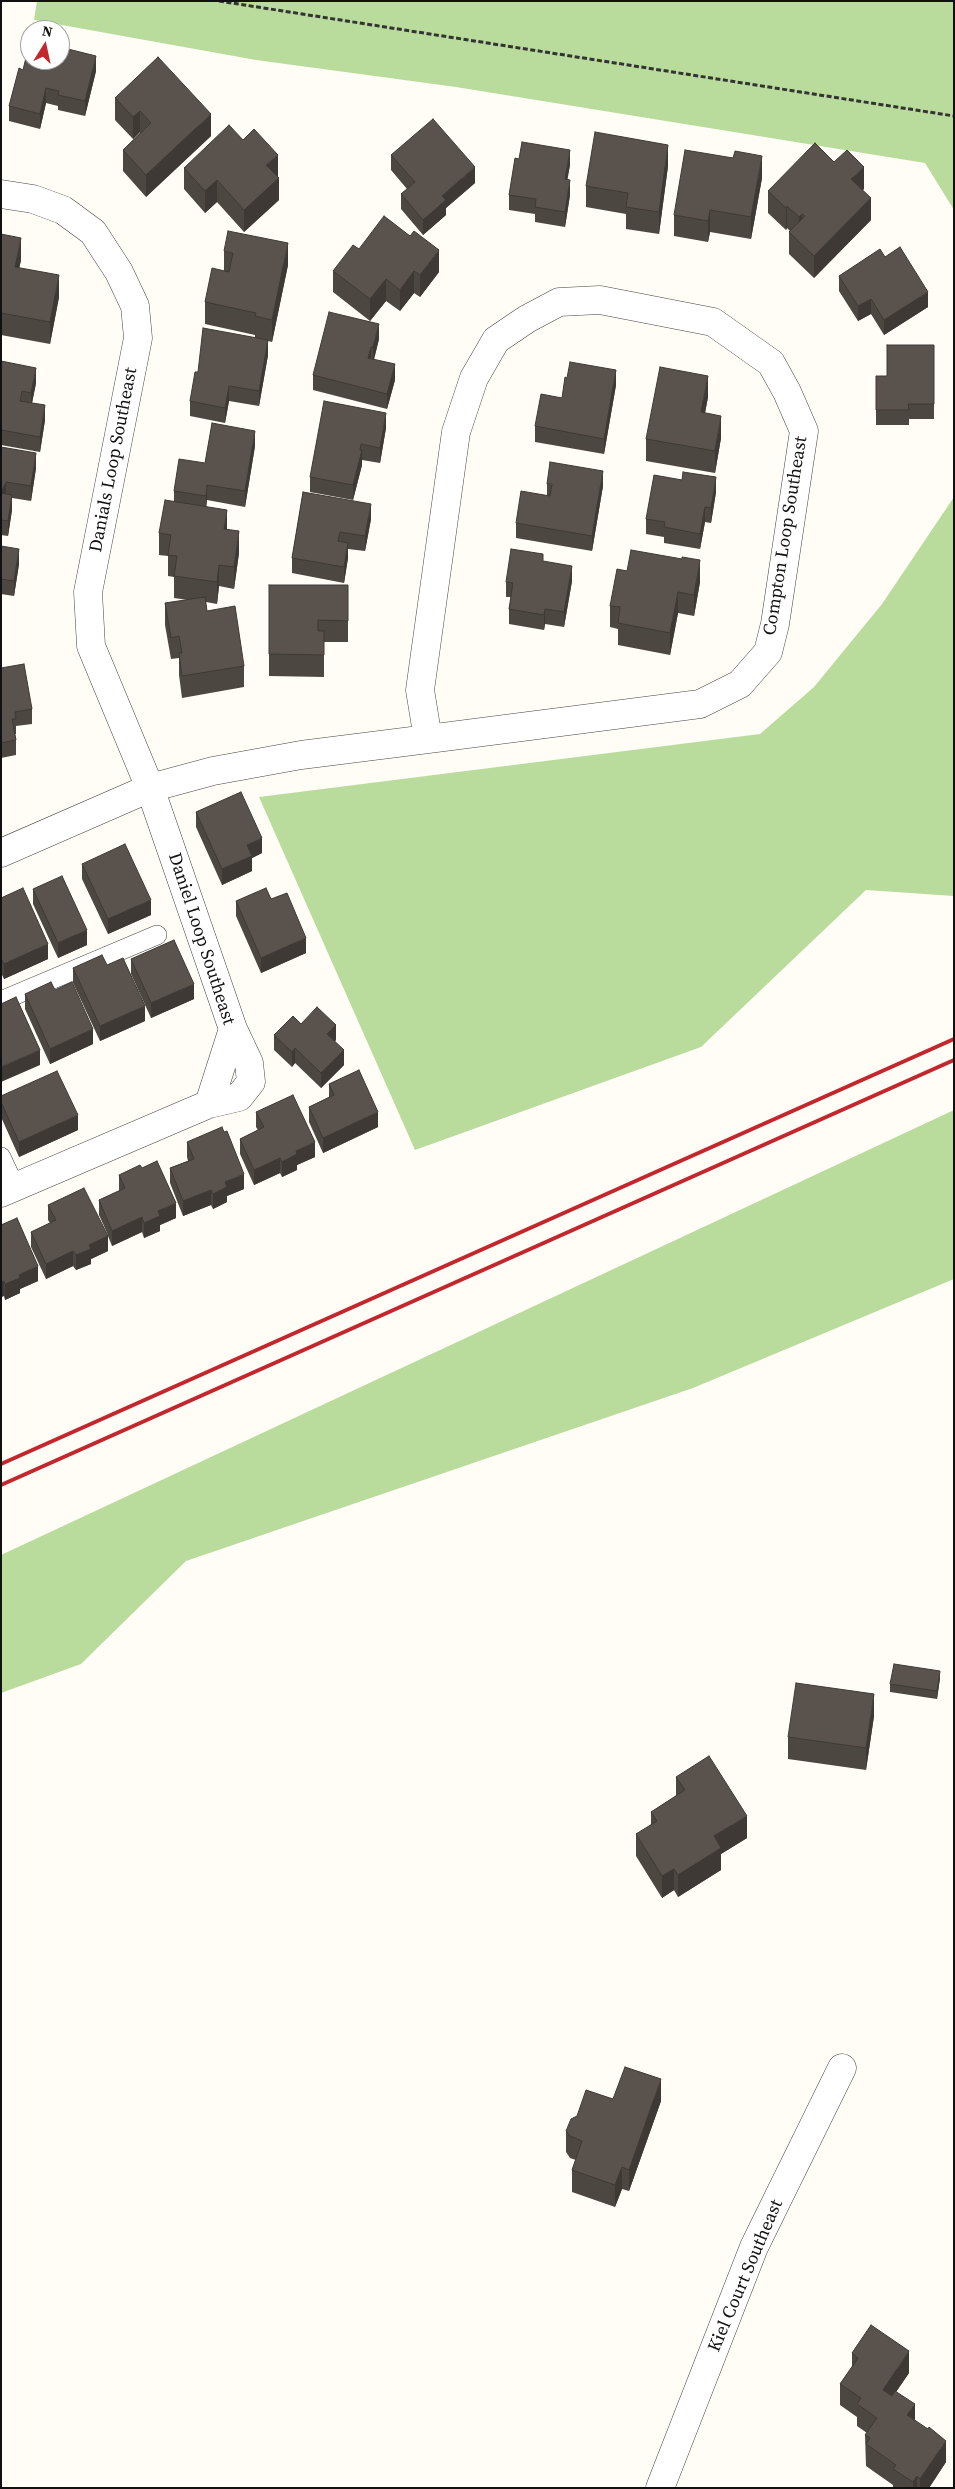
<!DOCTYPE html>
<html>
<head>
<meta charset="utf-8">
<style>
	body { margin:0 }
	#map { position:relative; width:955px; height:2489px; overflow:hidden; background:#fffdf5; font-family:"Source Serif 4",serif }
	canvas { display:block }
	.frame { position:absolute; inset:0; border:2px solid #111; pointer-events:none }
	.north { position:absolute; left:20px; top:20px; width:50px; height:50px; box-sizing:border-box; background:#fff; border:1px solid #a0a0a0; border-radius:50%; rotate:10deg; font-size:14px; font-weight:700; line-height:20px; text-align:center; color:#111 }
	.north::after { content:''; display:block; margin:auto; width:18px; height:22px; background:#c4262e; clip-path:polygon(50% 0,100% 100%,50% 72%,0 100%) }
</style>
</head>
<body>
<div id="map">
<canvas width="955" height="2489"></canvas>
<div class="frame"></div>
<div class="north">N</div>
</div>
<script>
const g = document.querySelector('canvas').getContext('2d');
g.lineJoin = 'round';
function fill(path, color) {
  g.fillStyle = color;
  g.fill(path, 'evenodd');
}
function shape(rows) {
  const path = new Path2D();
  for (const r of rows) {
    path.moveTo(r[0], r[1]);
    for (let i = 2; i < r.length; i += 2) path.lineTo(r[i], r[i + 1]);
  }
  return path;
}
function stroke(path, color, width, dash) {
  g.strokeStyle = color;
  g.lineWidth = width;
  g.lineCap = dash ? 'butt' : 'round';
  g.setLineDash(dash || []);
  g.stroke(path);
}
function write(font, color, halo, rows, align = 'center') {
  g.font = font + ' "Source Serif 4",serif';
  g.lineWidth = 5;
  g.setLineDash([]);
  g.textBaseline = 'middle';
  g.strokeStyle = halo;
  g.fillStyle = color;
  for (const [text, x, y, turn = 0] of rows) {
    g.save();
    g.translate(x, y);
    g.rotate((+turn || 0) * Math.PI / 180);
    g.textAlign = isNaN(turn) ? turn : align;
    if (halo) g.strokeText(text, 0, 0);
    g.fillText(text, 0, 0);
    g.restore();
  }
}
fill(shape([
	[37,1,954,1,954,210,925,163,456,87,256,60,34,20],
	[954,497,954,896,866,890,701,1047,415,1150,259,797,760,734,814,687,882,604],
	[954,1110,954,1279,693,1388,186,1561,81,1664,1,1693,1,1555]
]), '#b9dc9c');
const lane = shape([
	[1,1001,157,935],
	[1,1157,15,1187]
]);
const street = shape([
	[1,194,33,199,63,210,93,232,119,272,135,306,138,338,88,592,91,646,150,788,233,1029,249,1063,251,1082,239,1097,209,1104,1,1193],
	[600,300,713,322,771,363,787,392,804,431,775,624,768,652,740,684,700,704,428,739,420,690,456,432,474,378,496,340,527,319,559,302,600,300],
	[1,853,150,788,213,771,301,755,428,739],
	[209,1104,233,1029],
	[660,2488,754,2247,842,2068]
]);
stroke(lane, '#444', 20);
stroke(street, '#444', 29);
stroke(shape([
	[219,1,954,116]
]), '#333', 3, [5, 2.5]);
stroke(lane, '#fff', 19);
stroke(street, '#fff', 28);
stroke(shape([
	[1,1464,954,1039],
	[1,1485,954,1060]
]), '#c4262e', 4);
fill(shape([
	[23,70,96,71,85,116,58,110,58,106,46,103,40,129,9,121,9,106],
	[115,98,211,136,146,197,123,171,123,150,140,133,140,132,133,139,115,120],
	[391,155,475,183,446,208,446,215,423,235,401,209,401,194,407,189,391,170],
	[834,162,864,189,862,190,871,220,814,278,789,254,789,232,790,231,787,228,786,230,768,213,768,191],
	[570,165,567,179,570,195,565,227,535,222,535,214,509,210,509,195],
	[668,166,659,234,626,229,626,214,586,207,586,186],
	[184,168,278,176,279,200,244,232,217,202,205,213,184,189],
	[762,178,751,239,710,232,708,242,674,236,674,215],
	[1,234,21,260,19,268,59,297,50,344,1,335],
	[359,249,439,272,420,297,414,293,400,311,386,301,370,321,333,292,333,271],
	[224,251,288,265,272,342,268,341,268,355,259,406,229,401,225,423,190,416,190,401,198,372,255,337,255,335,205,324,205,302,224,271],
	[885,257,928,307,884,335,871,314,858,321,839,291,839,276],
	[379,339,374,360,395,380,387,409,313,390,313,375],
	[934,345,934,419,909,419,909,425,876,425,876,376,887,376],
	[1,361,36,383,32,403,45,420,40,452,1,445],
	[616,385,604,454,535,442,535,426,562,398],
	[708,397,705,413,721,438,715,473,646,461,646,439],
	[386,428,380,463,362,460,362,465,353,500,310,492,310,477],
	[255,446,245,507,207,500,206,506,227,529,239,553,234,589,219,586,217,604,206,602,207,611,244,666,244,687,182,698,179,675,179,658,171,659,165,625,165,603,188,600,174,598,174,577,168,576,168,556,159,555,159,533,174,501,174,491,205,463],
	[1,447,36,468,31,501,12,498,12,510,8,536,1,535],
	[547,484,603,486,592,551,516,538,516,523,547,495],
	[303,492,371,519,365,551,348,549,348,558,344,583,292,573,292,558],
	[716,492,711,523,705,522,700,549,664,543,664,537,646,534,646,519],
	[1,546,19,564,14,596,1,594],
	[543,561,572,581,564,627,545,624,544,630,509,624,509,609,511,597,506,597,506,582],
	[700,582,694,616,678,613,670,655,618,645,618,629,610,627,610,606],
	[269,585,348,585,348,642,324,642,324,677,269,676],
	[1,668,32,709,32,724,16,726,16,734,15,734,16,740,16,755,1,758],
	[196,812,262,853,252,858,252,871,222,885,196,827],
	[82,864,151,915,108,934,82,879],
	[33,889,87,945,58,958,33,904],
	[1,898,48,959,4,979,1,973],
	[271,899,306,953,261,973,236,916,236,901],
	[131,959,194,999,151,1018,131,974],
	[107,965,145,1021,100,1041,73,983,73,968],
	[55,990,93,1044,50,1064,25,1009,25,994],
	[301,1024,336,1040,335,1041,344,1065,321,1088,295,1063,292,1067,274,1050,274,1035],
	[329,1084,378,1127,323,1153,309,1122,309,1107,329,1097],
	[1,1096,78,1130,19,1157,1,1117],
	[256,1112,315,1157,297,1165,297,1170,282,1177,280,1173,254,1185,240,1154,240,1139,258,1130,256,1127],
	[187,1142,244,1189,227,1196,227,1202,213,1209,211,1205,183,1216,170,1183,170,1168,188,1161,187,1157],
	[119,1175,176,1218,160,1225,160,1231,144,1238,142,1232,112,1246,108,1236,108,1251,91,1259,91,1264,76,1270,73,1266,46,1279,31,1247,31,1232,50,1223,48,1220,48,1205,108,1235,99,1215,99,1200,119,1191],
	[1,1225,38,1281,20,1289,20,1293,5,1300,4,1296,1,1297],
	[940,1678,937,1699,890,1692,890,1684],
	[874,1716,866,1770,788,1759,788,1737],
	[676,1777,747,1838,721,1854,721,1870,678,1897,674,1890,662,1898,636,1856,636,1834,651,1825,651,1812,676,1796],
	[613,2099,661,2101,629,2191,622,2189,615,2207,572,2192,572,2170,576,2160,570,2158,566,2152,566,2131],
	[852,2353,909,2373,896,2392,915,2420,946,2462,929,2488,893,2488,893,2485,866,2466,865,2435,867,2433,857,2426,857,2417,840,2405,840,2384,852,2367]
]), '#4d4742');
fill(shape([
	[96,56,96,71,85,116,85,101],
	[46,88,46,103,40,129,40,114],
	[140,111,140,132,133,139,133,117],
	[211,114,211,136,146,197,146,175],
	[668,145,668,166,659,234,659,212],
	[570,150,570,165,565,194,565,179],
	[278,155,278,176,266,187,266,165],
	[762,156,762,178,751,239,751,217],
	[475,167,475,183,446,208,446,215,423,235,423,220,442,196],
	[864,167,864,189,851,201,851,179],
	[279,178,279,200,244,232,244,210],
	[217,180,217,202,205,213,205,191],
	[570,180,570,195,565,227,565,212],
	[871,198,871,220,814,278,814,256],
	[787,206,787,228,786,230,786,208],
	[710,210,710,232,708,242,708,221],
	[802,214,802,236,799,239,799,217],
	[21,238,21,260,15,289,15,267],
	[288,243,288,265,272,342,272,320],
	[439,250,439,272,420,297,420,275],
	[414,271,414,293,400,311,400,290],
	[59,275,59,297,50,344,50,322],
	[386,279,386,301,370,321,370,299],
	[928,292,928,307,884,335,884,320],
	[871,299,871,314,858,321,858,306],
	[379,324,379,339,373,362,373,347],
	[268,340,268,355,259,406,259,391],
	[371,347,371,362,368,358],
	[395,364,395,380,387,409,387,394],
	[36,368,36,383,31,408,31,393],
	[616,370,616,385,604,454,604,439],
	[708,376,708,397,701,434,701,412],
	[229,386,229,401,225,423,225,408],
	[45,405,45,420,40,452,40,437],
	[386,413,386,428,380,463,380,448],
	[721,416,721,438,715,473,715,451],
	[255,431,255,446,245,507,245,491],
	[361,444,361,455,362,450,362,465,353,500,353,485],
	[36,453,36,468,31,501,31,486],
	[603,471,603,486,592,551,592,536],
	[716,477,716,492,711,523,711,508],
	[6,482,6,497,1,493],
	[207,485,207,500,206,511,206,496],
	[12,495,12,510,8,536,8,521],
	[371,504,371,519,365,551,365,536],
	[705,507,705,522,700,549,700,534],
	[227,510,227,531,224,529],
	[239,531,239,553,234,589,234,567],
	[348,543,348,558,344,583,344,567],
	[19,549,19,564,14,596,14,581],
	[700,560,700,582,694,616,694,595],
	[219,565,219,586,217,604,217,582],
	[572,566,572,581,564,627,564,612],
	[678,592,678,613,670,655,670,633],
	[545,609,545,624,544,630,544,615],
	[262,838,262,853,252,858,252,871,222,885,222,869,247,845],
	[151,900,151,915,108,934,108,919],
	[87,930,87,945,58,958,58,943],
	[306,938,306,953,261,973,261,958],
	[48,944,48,959,4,979,4,964],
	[194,984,194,999,151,1018,151,1003],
	[145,1006,145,1021,100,1041,100,1026],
	[336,1025,336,1040,327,1049,327,1034],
	[93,1029,93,1044,50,1064,50,1049],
	[295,1048,295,1063,292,1067,292,1052],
	[40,1050,40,1065,1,1082,1,1067],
	[344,1050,344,1065,321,1088,321,1073],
	[378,1112,378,1127,323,1153,323,1138],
	[78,1115,78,1130,19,1157,19,1142],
	[315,1142,315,1157,297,1165,297,1170,282,1177,282,1162,296,1151],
	[280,1158,280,1173,254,1185,254,1170],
	[244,1174,244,1189,227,1196,227,1202,213,1209,213,1194,225,1182],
	[211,1190,211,1205,183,1216,183,1201],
	[176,1203,176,1218,160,1225,160,1231,144,1238,144,1223,158,1211],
	[142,1217,142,1232,112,1246,112,1231],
	[108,1236,108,1251,91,1259,91,1264,76,1270,76,1255,89,1245],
	[73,1251,73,1266,46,1279,46,1264],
	[38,1266,38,1281,20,1289,20,1293,5,1300,5,1284,19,1275],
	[4,1281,4,1296,1,1297,1,1282],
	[940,1671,940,1678,937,1699,937,1691],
	[874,1694,874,1716,866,1770,866,1748],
	[747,1816,747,1838,721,1854,721,1870,678,1897,678,1875,714,1836],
	[674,1869,674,1890,662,1898,662,1876],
	[661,2079,661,2101,629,2191,629,2170],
	[622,2167,622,2189,615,2207,615,2185],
	[909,2351,909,2373,883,2411,883,2390],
	[915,2404,915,2426,907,2415],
	[946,2441,946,2462,929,2488,920,2488,920,2479],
	[917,2476,917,2488,913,2488,913,2482]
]), '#3f3936');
const building = shape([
	[30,41,30,60,60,60,60,47,96,56,85,101,58,95,59,91,46,88,40,114,9,106,19,68,23,70,30,41],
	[158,57,211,114,146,175,123,150,151,123,140,111,133,117,115,98,158,57],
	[433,119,475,167,442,196,446,200,423,220,401,194,415,182,391,155,433,119],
	[229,125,243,140,254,129,278,155,266,165,279,178,244,210,217,180,205,191,184,168,229,125],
	[595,132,668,145,659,212,626,207,628,193,586,186,595,132],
	[522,142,570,150,565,179,570,180,565,212,535,207,536,199,509,195,515,158,519,159,522,142],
	[815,143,834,162,847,150,864,167,851,179,871,198,814,256,789,232,805,216,802,214,799,217,787,206,786,208,768,191,815,143],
	[685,150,733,158,735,151,762,156,751,217,710,210,708,221,674,215,685,150],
	[384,216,410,236,414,231,439,250,420,275,414,271,400,290,386,279,370,299,333,271,353,245,359,249,384,216],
	[228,231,288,243,272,320,255,316,256,313,205,302,212,268,229,272,233,253,224,251,228,231],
	[1,234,21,238,15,267,59,275,50,322,1,313,1,234],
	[900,247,928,292,884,320,871,299,858,306,839,276,880,249,885,257,900,247],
	[329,312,379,324,373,347,371,347,368,358,395,364,387,394,313,375,329,312],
	[203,328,268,340,259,391,229,386,225,408,190,401,195,372,198,372,203,328],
	[887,345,934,345,934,404,908,404,909,410,876,410,876,376,887,376,887,345],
	[1,361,36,368,31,393,22,391,20,401,45,405,40,437,1,430,1,361],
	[570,362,616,370,604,439,535,426,541,394,562,398,565,377,567,378,570,362],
	[660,367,708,376,701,412,721,416,715,451,646,439,660,367],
	[324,401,386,413,380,448,361,444,360,450,362,450,353,485,310,477,324,401],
	[212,423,255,431,245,491,207,485,206,496,174,491,179,459,205,463,212,423],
	[1,447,36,453,31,486,6,482,1,493,1,447],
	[550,462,603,471,592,536,516,523,521,491,550,496,552,484,547,484,550,462],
	[683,472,716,477,711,508,705,507,700,534,664,527,665,522,646,519,654,475,682,480,683,472],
	[303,492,371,504,365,536,340,532,338,541,348,543,344,567,292,558,303,492],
	[1,493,12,495,8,521,1,520,1,493],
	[165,500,227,510,224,529,239,531,234,567,219,565,217,582,174,576,177,556,168,555,171,535,159,533,165,500],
	[1,546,19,549,14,581,1,579,1,546],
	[511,549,543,554,543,561,572,566,564,612,545,609,544,615,509,609,513,583,506,582,511,549],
	[631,550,682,559,682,557,700,560,694,595,678,592,670,633,618,623,620,607,610,606,617,569,627,571,631,550],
	[269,585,348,585,348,621,318,620,318,631,324,631,324,655,269,654,269,585],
	[205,597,207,611,235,606,244,666,182,676,179,653,182,653,179,636,171,638,165,603,205,597],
	[24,664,32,709,15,712,16,719,12,719,16,740,1,743,1,668,24,664],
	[241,792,262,838,247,845,252,856,222,869,196,812,241,792],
	[125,844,151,900,108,919,82,864,125,844],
	[62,876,87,930,58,943,33,889,62,876],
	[23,888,48,944,4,964,1,958,1,898,23,888],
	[266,888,271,899,287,893,306,938,261,958,236,901,266,888],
	[174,940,194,984,151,1003,131,959,174,940],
	[102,955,107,965,123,958,145,1006,100,1026,73,968,102,955],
	[51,982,55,990,72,982,93,1029,50,1049,25,994,51,982],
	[16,997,40,1050,1,1067,1,1004,16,997],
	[317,1007,336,1025,327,1034,344,1050,321,1073,295,1048,292,1052,274,1035,293,1016,301,1024,317,1007],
	[359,1070,378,1112,323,1138,309,1107,334,1095,329,1084,359,1070],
	[57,1071,78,1115,19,1142,1,1102,1,1096,57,1071],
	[293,1095,315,1142,296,1151,297,1154,282,1162,280,1158,254,1170,240,1139,264,1127,256,1112,293,1095],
	[222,1127,224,1132,227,1131,244,1174,225,1182,227,1187,213,1194,211,1190,183,1201,170,1168,194,1159,187,1142,222,1127],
	[157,1161,176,1203,158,1211,160,1216,144,1223,142,1217,112,1231,99,1200,125,1188,119,1175,140,1165,142,1168,157,1161],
	[84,1188,108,1236,89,1245,91,1249,76,1255,73,1251,46,1264,31,1232,56,1220,48,1205,84,1188],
	[17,1218,38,1266,19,1275,20,1278,5,1284,4,1281,1,1282,1,1225,17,1218],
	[894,1664,940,1671,937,1691,890,1684,894,1664],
	[796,1683,874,1694,866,1748,788,1737,796,1683],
	[709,1756,747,1816,714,1836,721,1848,678,1875,674,1869,662,1876,636,1834,657,1821,651,1812,685,1790,676,1777,709,1756],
	[625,2067,661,2079,629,2170,622,2167,615,2185,572,2170,582,2141,570,2136,566,2131,571,2119,577,2116,586,2090,613,2099,625,2067],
	[871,2325,909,2351,883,2390,892,2396,895,2391,915,2404,907,2415,928,2429,929,2427,946,2441,920,2479,917,2476,913,2482,893,2469,896,2465,866,2444,870,2438,865,2435,877,2418,857,2404,861,2398,840,2384,858,2358,852,2353,871,2325]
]);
fill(building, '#5a524d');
stroke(building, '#3f3936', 1);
write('18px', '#111', '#fff', [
	["Danials Loop Southeast",114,460,-79],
	["Compton Loop Southeast",786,536,-81],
	["Daniel Loop Southeast",201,939,72],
	["Kiel Court Southeast",746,2276,-67]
]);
</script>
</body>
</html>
